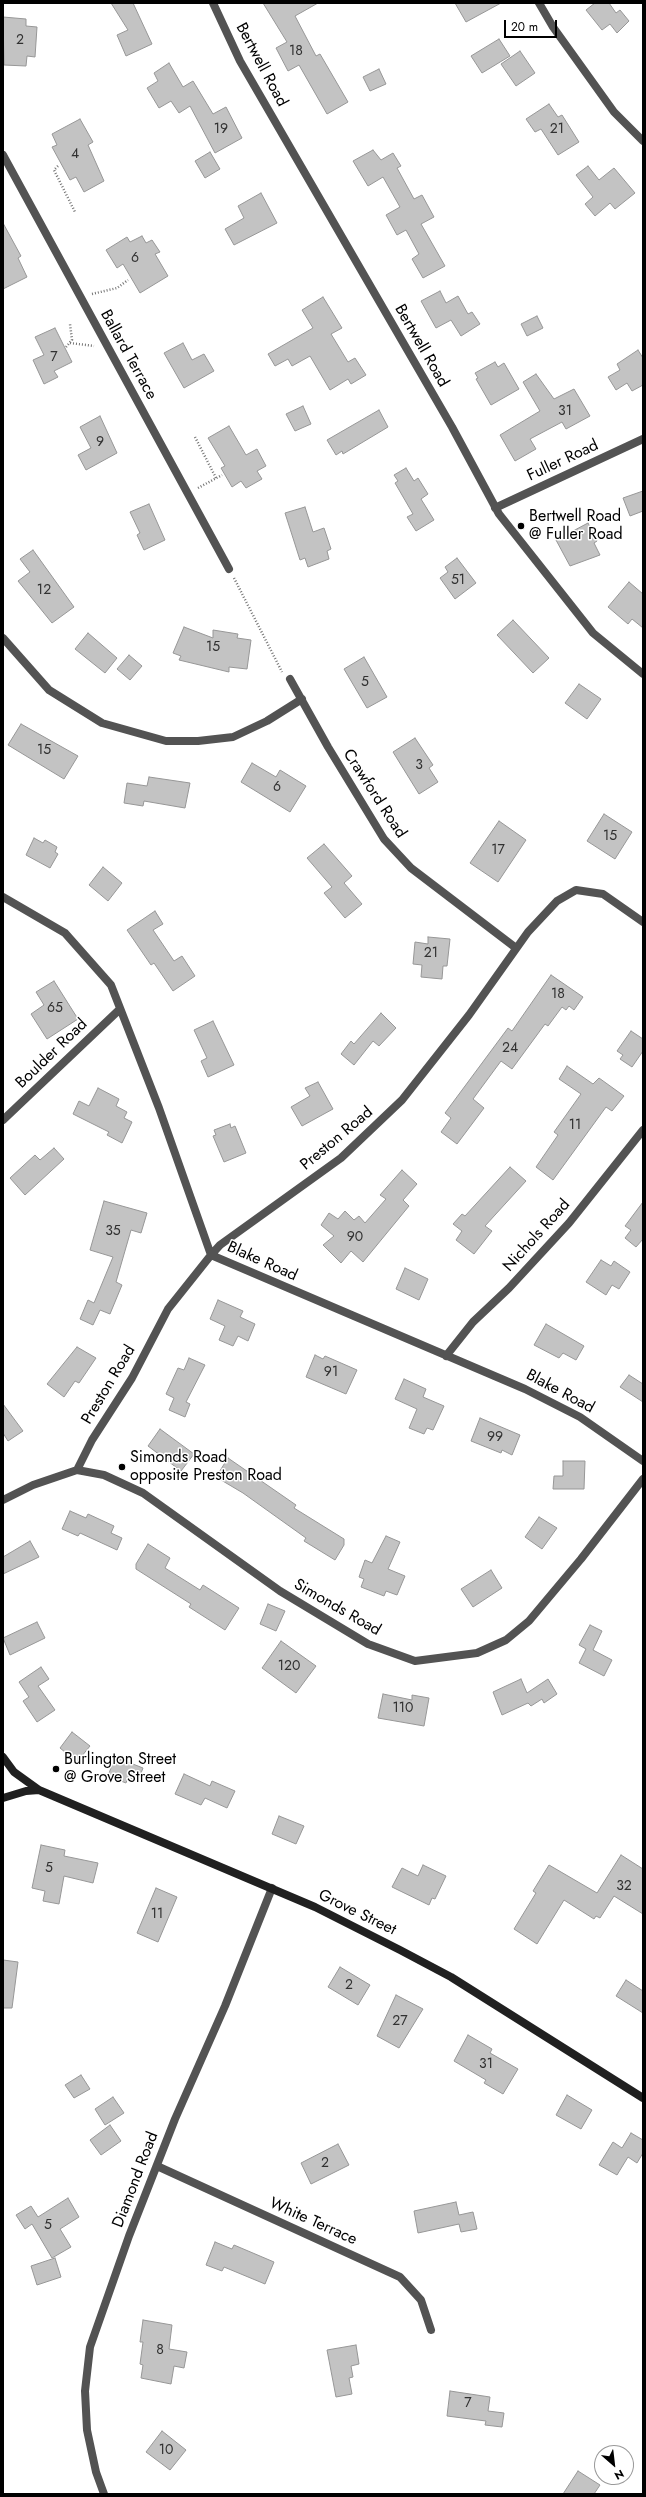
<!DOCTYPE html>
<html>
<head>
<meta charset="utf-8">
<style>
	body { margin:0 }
	#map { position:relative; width:646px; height:2497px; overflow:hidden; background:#fff; font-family:Jost,sans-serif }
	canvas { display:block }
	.frame { position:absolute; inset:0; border:4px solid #000; pointer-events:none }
	.north { position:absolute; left:594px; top:2445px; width:40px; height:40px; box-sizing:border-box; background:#fff; border:1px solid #999; border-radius:50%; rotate:152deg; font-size:11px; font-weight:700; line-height:16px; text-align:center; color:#000 }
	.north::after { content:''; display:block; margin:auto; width:14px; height:18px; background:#000; clip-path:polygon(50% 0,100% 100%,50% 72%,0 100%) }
	.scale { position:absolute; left:504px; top:20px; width:53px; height:18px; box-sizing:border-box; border:2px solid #000; border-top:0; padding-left:5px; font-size:12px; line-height:14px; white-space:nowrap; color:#000; -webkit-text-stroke:3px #fff; paint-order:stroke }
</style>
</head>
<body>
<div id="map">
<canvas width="646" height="2497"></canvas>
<div class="frame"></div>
<div class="north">N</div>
<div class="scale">20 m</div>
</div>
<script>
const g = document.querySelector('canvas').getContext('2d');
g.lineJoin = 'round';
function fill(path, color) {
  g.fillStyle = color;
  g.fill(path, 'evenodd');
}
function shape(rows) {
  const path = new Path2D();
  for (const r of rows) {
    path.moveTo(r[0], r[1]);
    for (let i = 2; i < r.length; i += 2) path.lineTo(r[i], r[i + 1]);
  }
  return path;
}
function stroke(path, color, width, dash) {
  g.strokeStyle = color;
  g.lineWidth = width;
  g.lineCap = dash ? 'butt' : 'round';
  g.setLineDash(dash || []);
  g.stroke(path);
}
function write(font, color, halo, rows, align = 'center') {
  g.font = font + ' Jost,sans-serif';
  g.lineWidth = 3;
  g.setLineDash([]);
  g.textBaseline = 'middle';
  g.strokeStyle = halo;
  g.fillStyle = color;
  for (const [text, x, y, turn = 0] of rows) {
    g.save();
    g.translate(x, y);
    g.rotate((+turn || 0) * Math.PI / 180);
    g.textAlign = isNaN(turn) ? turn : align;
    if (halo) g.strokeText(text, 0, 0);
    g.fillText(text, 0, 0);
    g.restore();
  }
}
const building = shape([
	[111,3,133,3,152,44,126,56,117,35,128,30,111,3],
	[263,3,318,3,295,16,316,56,320,54,348,102,327,114,299,65,288,71,276,48,287,42,263,3],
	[455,3,501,3,466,22,455,3],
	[595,3,609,3,616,13,620,10,629,21,617,33,610,24,602,30,586,10,595,3],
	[3,17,26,19,26,26,37,27,35,57,27,56,26,66,4,65,3,17],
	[499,39,510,56,482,73,471,56,499,39],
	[520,51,535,73,516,86,501,64,520,51],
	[169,63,183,87,193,81,213,114,226,107,242,138,215,153,190,106,179,113,171,101,159,108,147,88,158,81,154,73,169,63],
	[379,69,386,84,370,91,363,77,379,69],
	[549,104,558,117,562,115,579,142,558,155,541,129,535,132,526,119,549,104],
	[80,119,93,142,88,145,104,181,84,192,76,177,70,180,52,147,57,145,52,134,80,119],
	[373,150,381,160,393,153,401,166,397,168,414,199,422,195,434,217,421,224,445,266,423,278,412,259,419,254,406,230,397,235,386,215,400,207,383,177,368,186,353,161,373,150],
	[210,152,220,169,205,178,195,161,210,152],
	[588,166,599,180,614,168,635,193,615,209,610,203,595,216,585,204,593,197,576,175,588,166],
	[261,193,277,223,234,245,225,229,244,218,238,206,261,193],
	[3,223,21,256,18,258,27,277,3,289,3,223],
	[142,236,146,243,152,240,160,252,155,254,168,276,140,293,123,264,117,268,106,250,127,237,130,242,142,236],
	[440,291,446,303,458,296,468,314,472,312,480,324,461,336,451,320,436,328,421,301,440,291],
	[323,297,342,328,331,334,348,362,355,358,366,375,351,384,348,379,330,390,310,356,292,366,288,359,275,366,268,354,313,328,302,310,323,297],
	[537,316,543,328,527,336,521,324,537,316],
	[55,328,72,362,54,371,58,377,44,384,33,360,44,355,35,337,55,328],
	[183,343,192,360,204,354,214,371,184,388,164,353,183,343],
	[638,350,643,358,643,385,632,391,627,383,616,390,608,377,620,370,617,364,638,350],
	[495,362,498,367,504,363,519,389,491,405,476,379,478,378,475,373,495,362],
	[536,374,554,399,574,389,590,416,566,429,562,422,530,439,536,449,515,461,500,435,540,411,523,382,536,374],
	[303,406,311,424,295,431,286,414,303,406],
	[379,410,388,427,343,454,342,451,336,455,327,440,379,410],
	[100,416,117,453,86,470,78,455,91,448,80,427,100,416],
	[229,426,246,455,257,449,266,466,257,471,262,479,246,488,241,481,232,487,221,468,225,466,208,438,229,426],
	[406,468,414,481,418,478,428,494,421,499,434,520,416,531,407,517,413,514,395,483,398,481,394,475,406,468],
	[643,491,643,511,630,516,623,498,643,491],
	[149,504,165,540,144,550,137,535,140,533,130,512,149,504],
	[305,507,313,532,324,528,331,549,327,551,329,559,308,567,305,558,300,560,285,513,305,507],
	[588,523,597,541,594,543,600,555,570,566,556,540,588,523],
	[33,550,74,607,52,623,18,581,30,572,20,559,33,550],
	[457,558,476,583,455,599,440,578,448,572,445,567,457,558],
	[629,582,643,594,643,628,632,619,628,624,608,607,629,582],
	[513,620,549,658,533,673,497,635,513,620],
	[184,627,213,638,213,630,238,634,237,638,251,640,247,669,229,667,229,672,179,660,181,656,173,653,184,627],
	[88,633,117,658,105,673,75,649,88,633],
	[129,655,142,666,130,680,117,669,129,655],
	[364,657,387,697,367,708,344,669,364,657],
	[579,684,601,699,587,719,565,703,579,684],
	[21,724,78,756,64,779,8,745,21,724],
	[415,738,433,765,429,768,438,782,419,794,393,752,415,738],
	[252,763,276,777,280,770,306,786,290,812,241,782,252,763],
	[149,777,190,783,185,808,144,801,143,806,124,803,127,783,147,786,149,777],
	[604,814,632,832,615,859,587,841,604,814],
	[499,821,526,840,498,882,470,863,499,821],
	[34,838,43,843,45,840,57,847,55,852,58,854,50,868,26,855,34,838],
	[324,844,352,876,344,883,362,904,345,918,324,893,332,887,307,858,324,844],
	[103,867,122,883,108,901,89,885,103,867],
	[155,911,163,924,153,930,174,961,182,956,195,976,173,991,154,963,151,965,127,930,155,911],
	[428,937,450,939,447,966,443,966,442,979,421,977,422,965,413,964,415,942,428,944,428,937],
	[551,975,583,997,574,1010,569,1006,566,1010,562,1007,548,1026,545,1024,512,1069,501,1061,473,1099,484,1108,457,1144,441,1132,451,1118,445,1113,508,1028,512,1031,551,975],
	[54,981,78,1019,47,1039,31,1014,44,1005,36,992,54,981],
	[381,1013,396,1028,379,1046,373,1041,354,1065,341,1054,351,1041,354,1044,381,1013],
	[213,1021,234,1065,208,1077,201,1061,207,1058,194,1030,213,1021],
	[631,1031,643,1039,643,1051,632,1067,620,1059,623,1055,617,1051,631,1031],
	[567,1066,593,1084,599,1078,624,1096,612,1111,606,1107,553,1180,536,1167,558,1135,554,1132,581,1094,559,1079,567,1066],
	[318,1082,333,1109,302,1126,291,1107,310,1096,305,1088,318,1082],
	[98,1088,119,1099,116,1106,127,1112,124,1118,132,1122,122,1143,107,1135,109,1132,73,1114,79,1101,89,1106,98,1088],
	[230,1124,231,1128,235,1126,246,1153,224,1162,213,1136,216,1135,214,1130,230,1124],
	[54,1148,64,1159,25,1195,10,1178,35,1155,40,1160,54,1148],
	[510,1167,526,1181,485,1226,492,1231,474,1254,456,1240,462,1231,453,1224,462,1214,465,1216,510,1167],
	[402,1170,417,1184,403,1200,409,1206,363,1262,351,1251,341,1263,323,1245,334,1236,321,1225,329,1213,338,1219,345,1211,354,1220,359,1216,365,1223,386,1199,380,1195,402,1170],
	[104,1201,147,1213,141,1233,131,1230,116,1282,122,1285,110,1314,100,1310,93,1325,80,1319,88,1300,94,1303,113,1257,90,1250,104,1201],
	[643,1202,643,1239,636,1247,625,1238,631,1230,625,1226,643,1202],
	[601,1260,611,1266,614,1261,630,1272,619,1289,612,1285,606,1295,586,1282,601,1260],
	[405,1268,428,1279,419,1300,396,1289,405,1268],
	[218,1300,243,1311,240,1317,255,1324,248,1341,238,1336,233,1346,219,1340,225,1326,210,1319,218,1300],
	[546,1324,584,1346,576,1360,563,1353,559,1358,534,1345,546,1324],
	[77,1347,96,1358,79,1383,75,1381,64,1397,47,1384,77,1347],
	[315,1355,323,1359,325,1356,357,1370,346,1394,306,1377,315,1355],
	[189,1358,205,1365,186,1402,190,1404,185,1417,169,1410,174,1398,166,1394,178,1368,184,1370,189,1358],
	[629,1375,643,1384,643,1402,620,1387,629,1375],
	[404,1379,426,1389,423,1397,444,1406,433,1430,427,1428,424,1434,409,1428,417,1409,395,1399,404,1379],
	[3,1404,23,1431,8,1441,3,1433,3,1404],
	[480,1418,520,1435,512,1455,502,1450,501,1453,471,1441,480,1418],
	[160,1429,194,1454,181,1471,148,1446,160,1429],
	[228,1458,296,1505,294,1508,344,1539,344,1545,335,1560,304,1541,306,1538,243,1493,216,1477,228,1458],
	[563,1461,585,1461,584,1489,553,1489,554,1476,563,1476,563,1461],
	[70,1511,86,1518,88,1514,114,1526,111,1533,122,1538,117,1550,80,1533,78,1536,62,1529,70,1511],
	[539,1517,557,1528,542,1549,525,1537,539,1517],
	[386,1536,400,1542,388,1569,405,1576,397,1595,386,1591,384,1596,361,1587,364,1579,359,1577,365,1560,372,1563,386,1536],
	[30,1541,39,1557,3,1574,3,1557,30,1541],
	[148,1544,170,1558,165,1568,200,1590,203,1585,239,1608,225,1630,189,1607,191,1604,136,1569,136,1564,148,1544],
	[491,1570,502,1588,473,1607,461,1589,491,1570],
	[268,1604,285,1611,276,1631,260,1624,268,1604],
	[37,1622,45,1638,10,1655,3,1638,37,1622],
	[590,1625,602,1631,593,1650,612,1660,604,1676,579,1663,586,1649,579,1645,590,1625],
	[281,1641,316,1666,296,1693,262,1668,281,1641],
	[41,1667,49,1679,38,1686,55,1710,37,1722,23,1701,29,1697,19,1682,41,1667],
	[521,1679,527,1693,548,1679,557,1694,544,1703,542,1699,531,1706,528,1703,502,1715,493,1692,521,1679],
	[383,1694,412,1700,412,1695,429,1698,424,1726,378,1718,383,1694],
	[72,1732,90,1746,77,1762,60,1748,72,1732],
	[115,1757,143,1768,138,1781,128,1777,126,1783,108,1776,115,1757],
	[184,1774,210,1786,212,1781,235,1791,227,1808,205,1798,201,1805,175,1794,184,1774],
	[279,1816,304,1826,296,1844,272,1834,279,1816],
	[41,1845,65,1850,64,1856,98,1863,93,1883,64,1876,59,1904,43,1901,45,1891,32,1888,41,1845],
	[621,1855,643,1869,643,1914,614,1896,600,1918,596,1916,594,1919,564,1900,537,1944,514,1929,536,1893,533,1891,549,1865,597,1893,621,1855],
	[423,1865,446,1876,435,1899,432,1898,429,1905,392,1887,402,1868,418,1876,423,1865],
	[156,1888,177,1897,158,1942,137,1933,156,1888],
	[3,1960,18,1962,12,2008,3,2008,3,1960],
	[340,1967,370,1985,358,2005,328,1987,340,1967],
	[626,1980,643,1991,643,2013,616,1996,626,1980],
	[396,1995,423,2009,399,2048,377,2036,396,1995],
	[468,2035,492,2049,490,2053,518,2069,503,2094,484,2083,486,2080,454,2061,468,2035],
	[81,2075,90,2089,74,2098,65,2085,81,2075],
	[567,2095,592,2110,581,2129,556,2115,567,2095],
	[113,2097,124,2113,105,2125,95,2109,113,2097],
	[110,2125,121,2141,101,2155,90,2140,110,2125],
	[631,2133,643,2140,643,2153,637,2163,628,2157,617,2175,599,2165,613,2142,622,2148,631,2133],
	[338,2144,349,2165,311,2184,301,2163,338,2144],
	[68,2198,79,2217,60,2229,71,2247,52,2258,32,2224,25,2229,16,2215,31,2206,38,2217,68,2198],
	[456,2202,459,2215,473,2212,477,2229,461,2232,459,2224,418,2233,414,2211,456,2202],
	[215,2242,232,2249,234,2245,274,2262,265,2284,224,2267,222,2271,206,2265,215,2242],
	[55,2258,61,2277,37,2285,31,2266,55,2258],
	[143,2320,172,2325,169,2349,187,2352,184,2368,174,2366,171,2384,141,2378,143,2365,140,2364,143,2342,140,2342,143,2320],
	[356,2345,359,2364,351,2366,353,2377,349,2378,352,2394,336,2397,327,2350,356,2345],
	[450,2391,490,2397,488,2411,504,2413,502,2427,485,2425,486,2421,447,2416,450,2391],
	[162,2431,186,2450,170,2470,146,2452,162,2431],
	[578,2471,600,2485,594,2494,563,2494,578,2471]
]);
fill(building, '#c3c3c3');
stroke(building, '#979797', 1);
stroke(shape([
	[58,166,54,170,75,212],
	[92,294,117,288,128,280],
	[70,343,94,346],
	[66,347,72,340,70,324],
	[195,437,216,478],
	[198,488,222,475],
	[234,578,282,672]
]), '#757575', 2.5, [1, 2]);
stroke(shape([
	[213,3,240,61,452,427,499,514,593,633,643,674],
	[539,3,553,27,614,112,643,141],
	[3,155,229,569],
	[495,508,643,439],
	[3,638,49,690,102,723,166,741,198,741,233,737,267,721,302,699],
	[290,679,328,747,384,839,411,868,516,948],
	[3,897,65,933,111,985,159,1108,211,1255,525,1389,580,1417,643,1461],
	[3,1120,120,1009],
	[446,1356,473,1322,509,1288,569,1223,643,1130],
	[77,1470,92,1440,132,1378,168,1309,211,1255,220,1245,341,1158,402,1100,469,1015,528,932,557,901,576,890,603,894,643,922],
	[3,1500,33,1485,77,1470,104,1475,143,1493,280,1591,368,1644,415,1661,477,1653,506,1640,529,1621,581,1559,643,1479],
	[157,2166,400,2277,421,2300,431,2330],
	[104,2494,96,2472,87,2430,85,2391,90,2347,129,2236,175,2119,225,2006,272,1888]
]), '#535353', 8);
stroke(shape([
	[3,1757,14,1772,39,1790,315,1907,400,1950,451,1977,643,2098],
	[3,1798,26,1791,39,1790]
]), '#202020', 8);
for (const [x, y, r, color] of [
	[521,526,4,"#000"],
	[122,1467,4,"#000"],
	[56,1769,4,"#000"]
]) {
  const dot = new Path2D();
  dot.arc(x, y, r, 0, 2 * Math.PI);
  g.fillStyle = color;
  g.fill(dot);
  stroke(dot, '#fff', 1.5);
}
write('14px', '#313131', null, [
	["2",20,41],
	["18",296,52],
	["19",221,130],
	["21",557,130],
	["4",75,155],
	["6",135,259],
	["7",54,358],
	["31",565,412],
	["9",100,443],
	["51",458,581],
	["12",44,591],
	["15",213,648],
	["5",365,683],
	["15",44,751],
	["3",419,766],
	["6",277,788],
	["15",610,837],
	["17",498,851],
	["21",431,954],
	["18",558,995],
	["65",55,1009],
	["24",510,1049],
	["11",575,1126],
	["35",113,1232],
	["90",355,1238],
	["91",331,1373],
	["99",495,1438],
	["120",289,1667],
	["110",403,1709],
	["5",49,1869],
	["32",624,1887],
	["11",157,1915],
	["2",349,1986],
	["27",400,2022],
	["31",486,2065],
	["2",325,2164],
	["5",48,2226],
	["8",160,2351],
	["7",468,2404],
	["10",166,2451]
]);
write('16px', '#000', '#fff', [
	["Bertwell Road",261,65,62],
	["Bertwell Road",421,346,60],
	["Ballard Terrace",128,355,61],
	["Fuller Road",563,461,-25],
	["Crawford Road",374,794,57],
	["Boulder Road",52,1054,-44],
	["Preston Road",337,1139,-40],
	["Nichols Road",537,1236,-48],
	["Blake Road",262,1262,24],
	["Preston Road",109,1385,-59],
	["Blake Road",560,1392,28],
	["Simonds Road",337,1608,30],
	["Grove Street",357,1913,26],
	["Diamond Road",136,2180,-69],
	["White Terrace",313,2222,24]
]);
write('16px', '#000', '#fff', [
	["Bertwell Road",529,517],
	["@ Fuller Road",529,535],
	["Simonds Road",130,1458],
	["opposite Preston Road",130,1476],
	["Burlington Street",64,1760],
	["@ Grove Street",64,1778]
], 'left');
</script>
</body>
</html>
